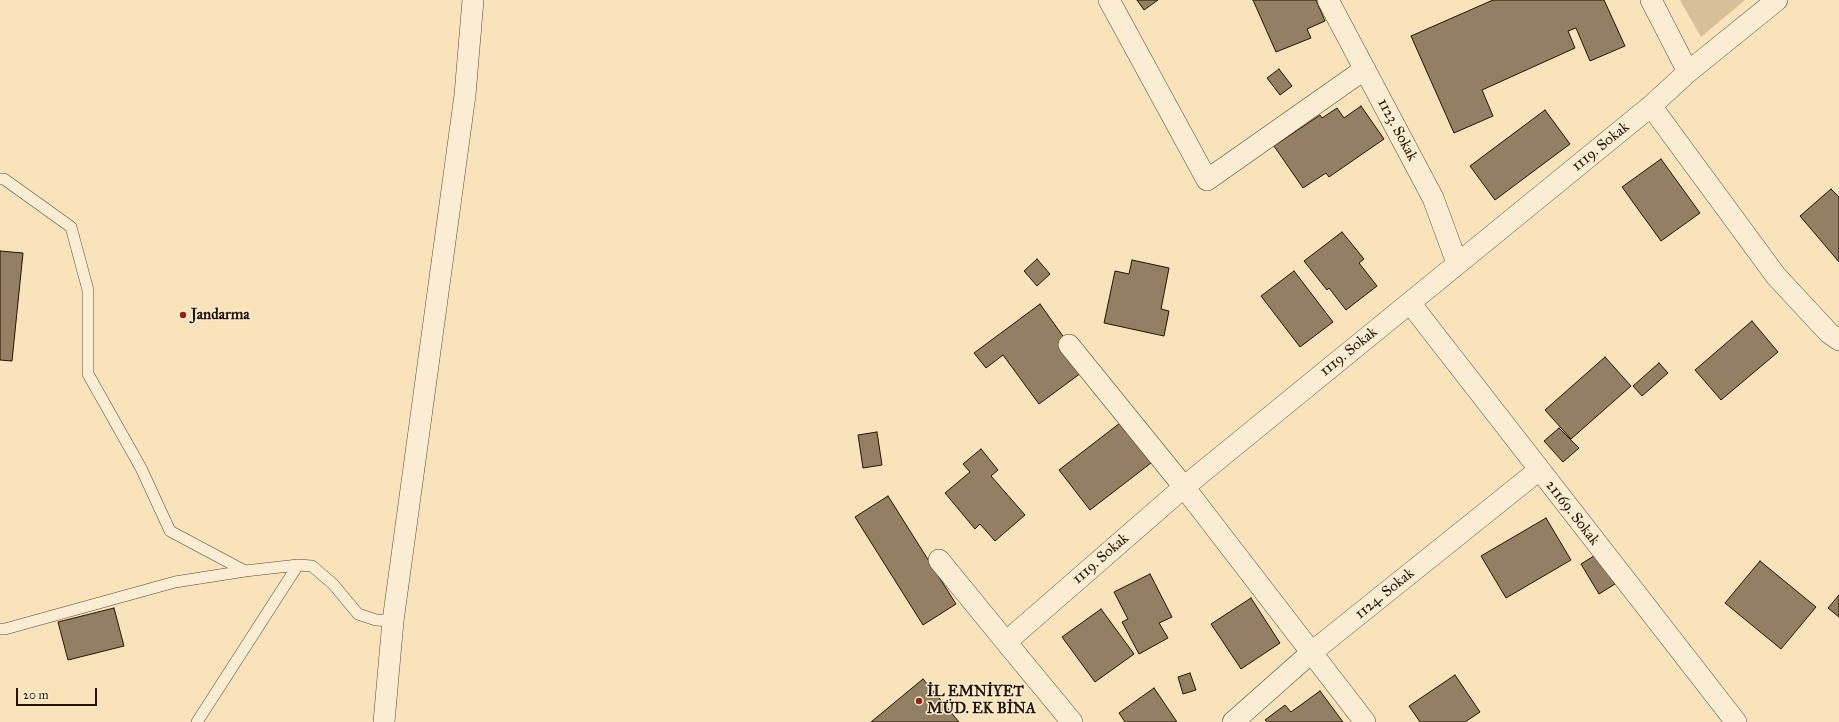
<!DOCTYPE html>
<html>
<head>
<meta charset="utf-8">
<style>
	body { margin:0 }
	#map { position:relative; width:1839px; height:722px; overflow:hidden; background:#f9e3bb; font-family:"IM FELL Great Primer",serif }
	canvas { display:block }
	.scale { position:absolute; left:16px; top:688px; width:81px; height:18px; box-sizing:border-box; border:2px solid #251300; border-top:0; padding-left:5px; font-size:12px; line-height:14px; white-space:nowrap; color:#251300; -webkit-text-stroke:3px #fbedd3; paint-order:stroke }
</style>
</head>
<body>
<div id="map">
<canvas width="1839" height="722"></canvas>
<div class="scale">20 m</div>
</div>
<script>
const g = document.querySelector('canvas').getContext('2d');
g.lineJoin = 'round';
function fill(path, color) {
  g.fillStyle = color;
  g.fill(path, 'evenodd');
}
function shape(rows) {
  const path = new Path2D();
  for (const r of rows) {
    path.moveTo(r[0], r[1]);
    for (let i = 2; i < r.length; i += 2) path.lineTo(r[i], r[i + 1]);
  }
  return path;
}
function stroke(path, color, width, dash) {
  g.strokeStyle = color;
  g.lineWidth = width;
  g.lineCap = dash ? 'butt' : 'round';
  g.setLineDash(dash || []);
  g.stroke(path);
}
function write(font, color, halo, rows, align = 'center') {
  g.font = font + ' "IM FELL Great Primer",serif';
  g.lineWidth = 3;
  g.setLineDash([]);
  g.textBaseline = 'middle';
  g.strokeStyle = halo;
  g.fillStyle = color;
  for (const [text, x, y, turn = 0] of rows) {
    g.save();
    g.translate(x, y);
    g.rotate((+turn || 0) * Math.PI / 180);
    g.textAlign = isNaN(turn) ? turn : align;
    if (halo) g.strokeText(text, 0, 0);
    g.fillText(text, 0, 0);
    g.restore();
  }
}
fill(shape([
	[1680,0,1745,0,1701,37]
]), '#d5c09b');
const building = shape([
	[1137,0,1158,0,1144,10,1137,0],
	[1253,0,1316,0,1325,21,1307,29,1311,38,1276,52,1253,0],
	[1493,0,1604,0,1625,46,1590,61,1576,28,1568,31,1575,48,1482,90,1493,116,1454,133,1411,36,1493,0],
	[1279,69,1292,86,1280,95,1267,78,1279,69],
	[1361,106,1384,139,1329,177,1326,173,1303,188,1274,146,1320,115,1322,118,1337,108,1344,118,1361,106],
	[1545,110,1570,144,1495,200,1470,166,1545,110],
	[1661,159,1700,213,1661,241,1622,187,1661,159],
	[1831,189,1839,197,1839,262,1800,216,1831,189],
	[1342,232,1364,259,1359,263,1377,286,1346,310,1329,288,1327,290,1304,261,1342,232],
	[0,251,23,253,12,361,0,360,0,251],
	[1037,259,1050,274,1037,286,1024,271,1037,259],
	[1132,260,1169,268,1161,309,1169,311,1164,336,1104,323,1115,271,1129,274,1132,260],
	[1294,271,1333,322,1300,347,1261,296,1294,271],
	[1040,304,1065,339,1081,373,1039,404,1003,355,986,368,974,353,1040,304],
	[1752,321,1778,352,1721,400,1695,370,1752,321],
	[1605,357,1631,386,1571,439,1545,410,1605,357],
	[1659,363,1668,373,1642,396,1633,386,1659,363],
	[1120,423,1151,463,1090,510,1059,470,1120,423],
	[1559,428,1579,448,1563,462,1544,441,1559,428],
	[877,432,882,465,863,468,858,435,877,432],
	[981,449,998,470,991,476,1025,515,995,541,980,524,975,529,945,493,970,472,963,464,981,449],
	[888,496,956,604,923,625,855,517,888,496],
	[1546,518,1571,560,1506,598,1481,556,1546,518],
	[1597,554,1615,584,1599,594,1581,564,1597,554],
	[1760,561,1816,607,1781,649,1725,603,1760,561],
	[1150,574,1172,617,1159,623,1168,638,1139,654,1122,622,1128,619,1114,592,1150,574],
	[1839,595,1839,617,1828,608,1839,595],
	[1251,598,1280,643,1241,669,1211,624,1251,598],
	[114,608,124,646,68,660,58,622,114,608],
	[1101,609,1134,654,1095,682,1062,637,1101,609],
	[1190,673,1196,690,1183,694,1178,677,1190,673],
	[1455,675,1480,712,1465,722,1420,722,1409,706,1455,675],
	[923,679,959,722,871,722,923,679],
	[1154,688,1177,722,1125,722,1119,713,1154,688],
	[1320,691,1343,722,1267,722,1265,720,1285,705,1291,712,1320,691]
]);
fill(building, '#937f61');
stroke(building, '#251300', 1);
const service = shape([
	[0,179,4,179,71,227,88,290,88,374,141,468,170,531,245,571],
	[0,629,5,629,175,582,245,571,298,565,312,566,333,584,358,614,376,620,393,621],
	[197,722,298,565]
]);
const minor = shape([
	[1109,0,1207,180,1365,69],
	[1328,0,1433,198,1457,263],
	[1651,0,1688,72],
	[1651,106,1776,276,1829,333,1839,340],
	[1410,303,1736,722],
	[1069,345,1184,487,1365,722],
	[939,560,1006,642],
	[384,722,393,621,465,95,473,0],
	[1072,722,1006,642,1184,487,1651,106,1688,72,1777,0],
	[1233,722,1312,652,1539,470]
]);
stroke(service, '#5a472f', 12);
stroke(minor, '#5a472f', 22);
stroke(service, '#fbedd3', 11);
stroke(minor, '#fbedd3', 21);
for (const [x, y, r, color] of [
	[183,315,4,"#8f2418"],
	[919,701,4,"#8f2418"]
]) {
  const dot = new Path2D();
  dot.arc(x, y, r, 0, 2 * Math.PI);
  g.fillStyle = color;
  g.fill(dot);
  stroke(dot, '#fbedd3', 1.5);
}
write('15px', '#251300', '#fbedd3', [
	["1123. Sokak",1397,130,62],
	["1119. Sokak",1601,147,-39],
	["1119. Sokak",1349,352,-39],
	["21169. Sokak",1572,513,52],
	["1119. Sokak",1101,559,-41],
	["1124. Sokak",1385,594,-39]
]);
write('bold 15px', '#251300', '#fbedd3', [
	["Jandarma",191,315],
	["İL EMNİYET",927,692],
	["MÜD. EK BİNA",927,709]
], 'left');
</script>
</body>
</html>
